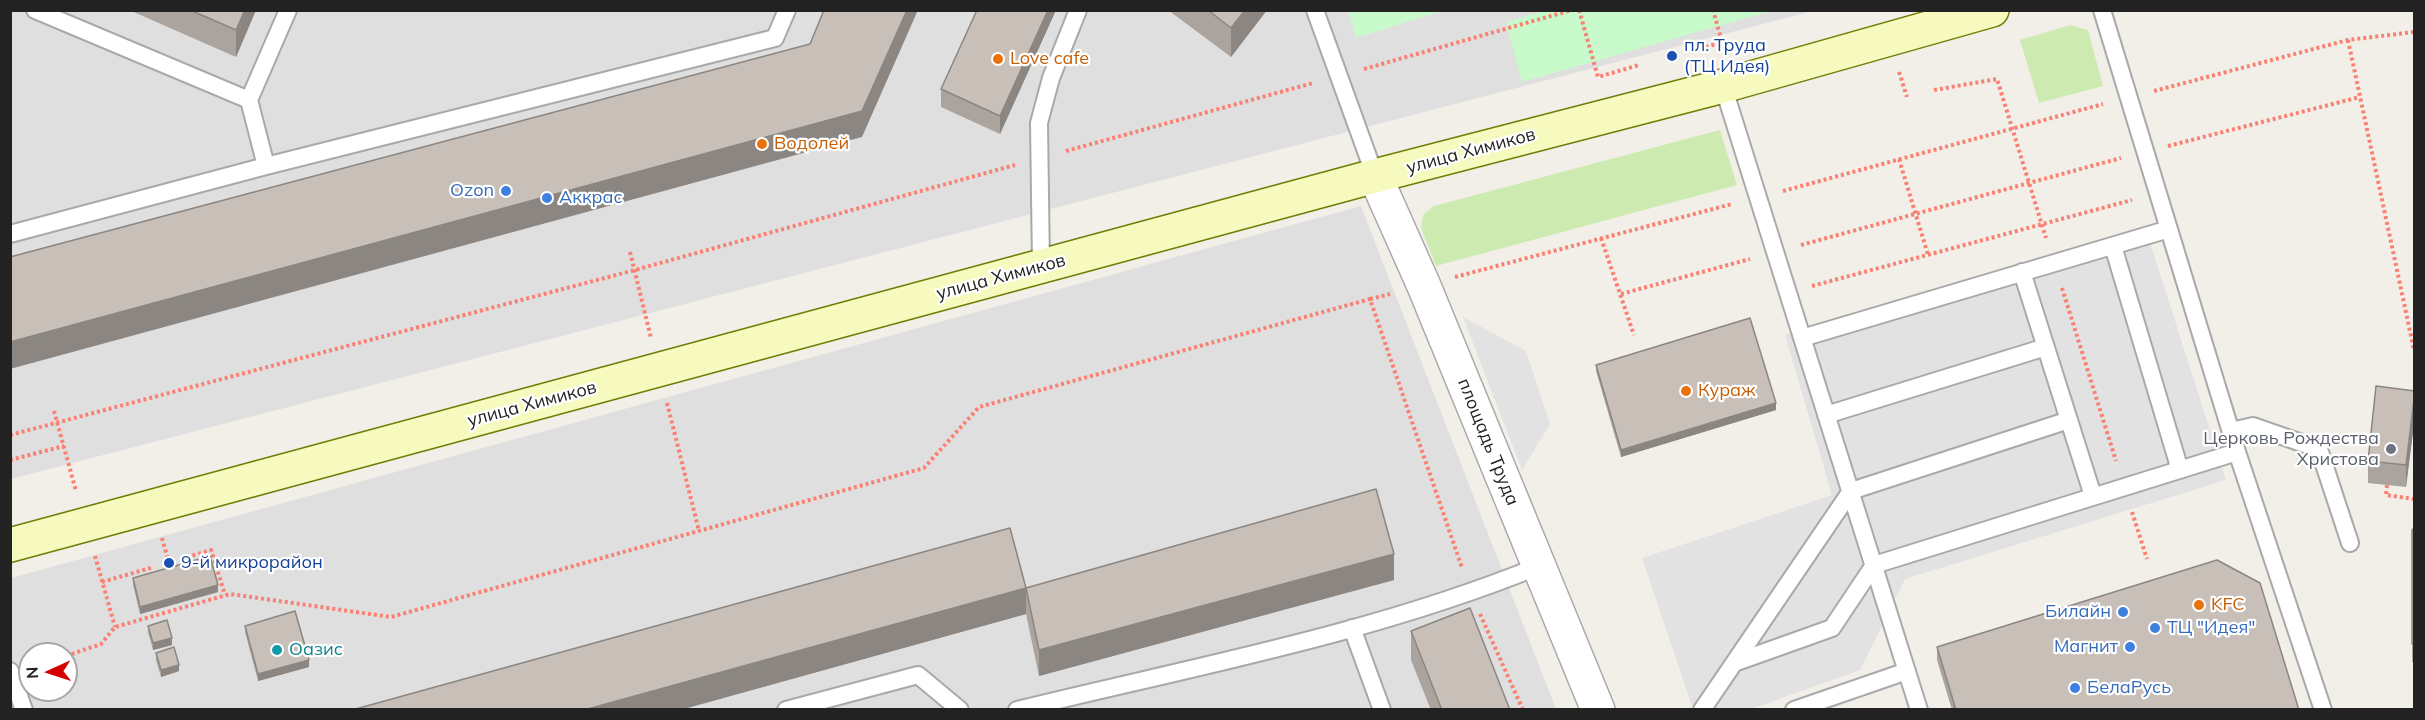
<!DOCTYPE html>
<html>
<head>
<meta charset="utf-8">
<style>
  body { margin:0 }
  #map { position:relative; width:2425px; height:720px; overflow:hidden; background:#f2efe9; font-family:Mulish,sans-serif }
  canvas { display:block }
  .frame { position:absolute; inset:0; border:12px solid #222; pointer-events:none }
  .north { position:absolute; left:18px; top:642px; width:60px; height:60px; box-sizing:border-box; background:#fff; border:2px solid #a7a7a7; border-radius:50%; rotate:267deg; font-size:16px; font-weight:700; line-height:24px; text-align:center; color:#222 }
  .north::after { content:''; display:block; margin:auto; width:21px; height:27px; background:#d40000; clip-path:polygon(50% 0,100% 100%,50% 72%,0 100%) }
</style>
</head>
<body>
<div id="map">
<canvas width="2425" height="720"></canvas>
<div class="frame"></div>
<div class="north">N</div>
</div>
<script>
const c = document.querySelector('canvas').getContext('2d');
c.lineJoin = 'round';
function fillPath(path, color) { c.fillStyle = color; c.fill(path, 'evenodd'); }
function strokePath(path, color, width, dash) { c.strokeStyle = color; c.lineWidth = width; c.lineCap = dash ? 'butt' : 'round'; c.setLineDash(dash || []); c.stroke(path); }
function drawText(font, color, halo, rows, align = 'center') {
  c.font = font + ' Mulish,sans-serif'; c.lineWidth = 4.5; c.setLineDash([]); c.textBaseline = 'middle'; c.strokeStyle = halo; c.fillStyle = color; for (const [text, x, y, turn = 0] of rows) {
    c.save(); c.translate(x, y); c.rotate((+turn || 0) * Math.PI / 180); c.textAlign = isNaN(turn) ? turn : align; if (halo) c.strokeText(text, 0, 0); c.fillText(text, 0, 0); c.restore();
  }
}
fillPath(new Path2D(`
  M11,11H1813L11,479Z
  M1361,206L1556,709L11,710V578ZM30,654H66V690H30Z`), '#e0dfdf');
fillPath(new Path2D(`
  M2070,25L2088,30L2103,86L2039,103L2020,40Z
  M1720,130L1737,185L1436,266L1421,228L1423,215L1434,206Z`), '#cdebb0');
fillPath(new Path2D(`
  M1348,10H1442V11L1356,38Z
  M1548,10H1771V11L1522,82L1506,22Z`), '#c8facc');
fillPath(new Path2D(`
  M2145,227L2226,480L1905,579L1860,670L1751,709H1693L1642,558L1832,495L1785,335Z
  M1463,317L1526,351L1550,424L1522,470Z`), '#e2e2e2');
const lane = new Path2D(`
  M35,10L249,100L266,166
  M1315,10L1375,176
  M2102,10L2237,452L2323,710
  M1723,86L1919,710
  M249,100L288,10
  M10,234L266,166L775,38L787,10
  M2113,246L2180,470
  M1041,266L1039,123L1051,78L1078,10
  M2022,272L2093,496
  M1802,338L2169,229
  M1826,415L2046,347
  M2231,431L2253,426L2319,449L2350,543
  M1352,628L1382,710
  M1734,663L1832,628L1874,565L2237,452
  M10,671L24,710
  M786,710L918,675L960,710
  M1017,710C1192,667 1372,634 1539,566
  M1702,710L1851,491L2069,420
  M1794,710L1907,671`);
const street = new Path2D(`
  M1375,176L1424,286L1598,710`);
const secondary = new Path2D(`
  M10,545L1375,176L1723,86L1992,10`);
strokePath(lane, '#a9a9a9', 20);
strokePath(street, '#a9a9a9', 36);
strokePath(secondary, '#707d05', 36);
strokePath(new Path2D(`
  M1579,10L1598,77L1639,65
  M2348,40L2414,350
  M1700,49L1722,42L1713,10
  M1364,69L1572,10
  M1899,72L1907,97
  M1934,90L1997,79L2046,238
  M2154,91L2348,40L2414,32
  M2168,146L2360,97
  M1066,151L1313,83
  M1899,159L1928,255
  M1783,191L2103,104
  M1601,238L1634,335
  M1801,245L2121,158
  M630,252L651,338
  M1455,277L1732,204
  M1812,286L2132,200
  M2062,288L2116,461
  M1621,294L1750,259
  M1370,299L1390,294
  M667,403L699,531
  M54,411L76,491
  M10,435L635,270L1015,165
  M10,460L64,446
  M2387,485L2386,495L2414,499
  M2132,512L2147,559
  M162,538L169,563
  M95,556L115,627
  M181,559L211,550L225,595
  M102,582L154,567
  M1480,614L1523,710
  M66,656L101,644L115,627L230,594L391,617L924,468L979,407L1370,299L1462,568`), '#fa8072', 4, [3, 3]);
strokePath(lane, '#fff', 16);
strokePath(street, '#fff', 33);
strokePath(secondary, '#f7fabf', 33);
fillPath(new Path2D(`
  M129,10H256L236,57Z
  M977,10H1056L1000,134L941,107V89Z
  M1168,10H1267L1231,57Z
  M1596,365L1776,410L1621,457L1596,371Z
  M2415,391V416L2406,487L2368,483V461Z
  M2415,527V662H2412V530Z
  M133,578L218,592L140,614L133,585Z
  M1394,580L1039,676L1026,614L680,710H352L1026,588Z
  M148,626L172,645L153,650L148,632Z
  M245,626L309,667L258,681L245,632Z
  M1411,631L1510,710H1431L1411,660Z
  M1937,647L2299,710H1952L1937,660Z
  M156,653L179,671L161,677L156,660Z`), '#aba49e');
fillPath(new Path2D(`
  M245,10H256L236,57V30Z
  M907,10H918L862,137L10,369V342Z
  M1048,10H1056L1000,134V116Z
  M1245,10H1267L1231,57V28Z
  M2415,394V416L2406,487V465Z
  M1776,403V410L1621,457V450Z
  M1394,554V580L1039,676V650Z
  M218,585V592L140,614V607Z
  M1026,588V614L680,710H584Z
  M172,638V645L153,650V643Z
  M309,660V667L258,681V674Z
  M179,665V671L161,677V670Z`), '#8b8681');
const building = new Path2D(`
  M190,10H245L236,30Z
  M824,10H907L862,111L10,342V257L810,44Z
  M977,10H1048L1000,116L941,89Z
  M1208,10H1245L1231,28Z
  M1750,318L1776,403L1621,450L1596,365Z
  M2376,386L2415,391L2406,465L2368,461Z
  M1376,489L1394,554L1039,650L1026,588Z
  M2415,527V644H2412V530Z
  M1010,528L1026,588L584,710H352Z
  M210,556L218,585L140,607L133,578Z
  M2217,560L2260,583L2299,710H1956L1937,647Z
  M1470,608L1510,710H1442L1411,631Z
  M295,611L309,660L258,674L245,626Z
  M167,620L172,638L153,643L148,626Z
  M174,647L179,665L161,670L156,653Z`);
fillPath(building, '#c7bfb8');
strokePath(building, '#8b8681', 1.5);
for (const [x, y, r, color] of [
  [1672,56,6,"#1a4fb4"],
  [998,59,6,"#e8710a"],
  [762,144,6,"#e8710a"],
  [506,191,6,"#3f7fe0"],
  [547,198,6,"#3f7fe0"],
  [1686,391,6,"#e8710a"],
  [2391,449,6,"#6b7280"],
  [169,563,6,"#1a4fb4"],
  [2199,605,6,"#e8710a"],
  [2123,612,6,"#3f7fe0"],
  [2155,628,6,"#3f7fe0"],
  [2130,647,6,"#3f7fe0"],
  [277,650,6,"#0f9aa8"],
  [2075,688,6,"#3f7fe0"]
]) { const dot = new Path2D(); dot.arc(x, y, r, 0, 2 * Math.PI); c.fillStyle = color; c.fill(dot); strokePath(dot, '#fff', 2); }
drawText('18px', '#164399', '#fff', [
  ["пл. Труда",1684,46],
  ["(ТЦ Идея)",1684,67],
  ["9-й микрорайон",181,563]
], 'left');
drawText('18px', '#c56008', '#fff', [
  ["Love cafe",1010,59],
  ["Водолей",774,144],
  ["Кураж",1698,391],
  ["KFC",2211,605]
], 'left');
drawText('18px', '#222', '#fff', [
  ["улица Химиков",1471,151,-15],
  ["улица Химиков",1001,277,-15],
  ["улица Химиков",532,404,-15],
  ["площадь Труда",1488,442,68]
]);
drawText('18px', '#366cbe', '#fff', [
  ["Ozon",494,191],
  ["Аккрас",559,198,"left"],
  ["Билайн",2111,612],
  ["ТЦ \"Идея\"",2167,628,"left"],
  ["Магнит",2118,647],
  ["БелаРусь",2087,688,"left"]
], 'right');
drawText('18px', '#5b616d', '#fff', [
  ["Церковь Рождества",2379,439],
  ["Христова",2379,460]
], 'right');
drawText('18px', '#0d838f', '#fff', [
  ["Оазис",289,650]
], 'left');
</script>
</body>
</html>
